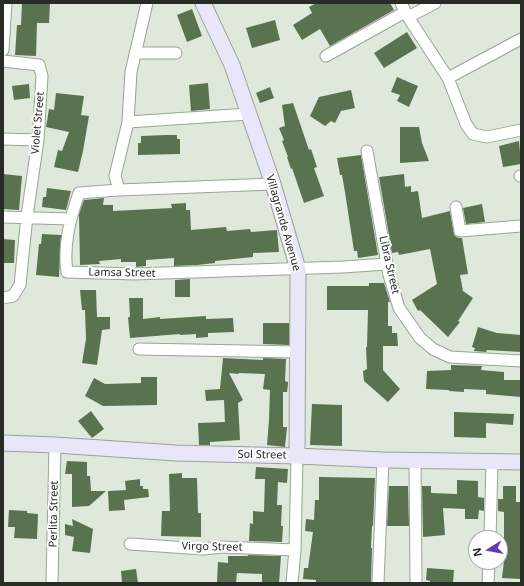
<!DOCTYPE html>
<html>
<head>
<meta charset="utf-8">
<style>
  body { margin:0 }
  #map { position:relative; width:524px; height:586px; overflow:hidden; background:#dee8db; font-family:"Noto Sans",sans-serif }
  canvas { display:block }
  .frame { position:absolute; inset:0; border:4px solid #282b26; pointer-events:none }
  .north { position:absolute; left:468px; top:530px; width:40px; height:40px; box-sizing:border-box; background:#fff; border:1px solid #a9aaa8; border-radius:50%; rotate:259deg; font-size:11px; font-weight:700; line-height:16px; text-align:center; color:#282b26 }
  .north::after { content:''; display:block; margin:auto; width:14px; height:18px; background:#633ab2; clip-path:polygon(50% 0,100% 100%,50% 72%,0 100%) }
</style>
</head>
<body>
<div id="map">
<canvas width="524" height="586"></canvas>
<div class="frame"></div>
<div class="north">N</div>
</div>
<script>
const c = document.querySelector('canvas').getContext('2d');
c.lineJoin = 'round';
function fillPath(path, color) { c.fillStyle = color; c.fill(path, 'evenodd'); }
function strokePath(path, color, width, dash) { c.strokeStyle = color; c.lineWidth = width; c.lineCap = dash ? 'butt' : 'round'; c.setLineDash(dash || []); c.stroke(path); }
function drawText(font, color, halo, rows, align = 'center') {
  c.font = font + ' "Noto Sans",sans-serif'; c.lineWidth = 4; c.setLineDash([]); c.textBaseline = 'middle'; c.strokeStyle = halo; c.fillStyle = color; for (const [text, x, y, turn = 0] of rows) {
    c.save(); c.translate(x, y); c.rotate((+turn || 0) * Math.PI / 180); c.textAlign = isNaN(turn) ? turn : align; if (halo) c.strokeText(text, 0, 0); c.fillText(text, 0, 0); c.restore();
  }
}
fillPath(new Path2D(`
  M22,3H50L49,23H37L36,56L15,55L17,25H21Z
  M316,3H390L394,10L330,46L320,29L302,40L293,25L312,13L309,7Z
  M192,9L202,36L187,42L177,15Z
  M275,20L280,40L252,48L246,28Z
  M407,32L417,48L384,68L374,53Z
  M397,77L418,86L409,107L397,101L400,95L391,92Z
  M208,83L210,109L191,111L189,85Z
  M29,84L30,98L14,100L12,86Z
  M270,87L274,98L260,103L256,93Z
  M351,90L355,108L341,111L335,123L331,121L325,126L310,116L319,97Z
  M56,93L84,96L81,115L89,116L83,151L78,172L54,167L58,150L62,151L69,132L46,127L49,109L54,110Z
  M293,103L309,150L311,149L317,167L314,168L324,196L304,203L292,168L291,169L287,157H288L282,141L284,140L279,128L285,126L282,105Z
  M400,127H419L422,143L429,161L400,163Z
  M166,135H177V139H180V154L138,155V143H141V136Z
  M519,141L521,164L503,167L499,146Z
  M361,155L378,255L358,258L357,251H354L345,192L342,175H340L337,158Z
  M3,174L22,176L19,210L3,209Z
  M404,174L405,187L411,186V192L418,191L422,218L450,211L454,235L458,238H462L468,274L460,275L463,291L473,298L458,321L460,322L448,337L420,310L418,311L412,300L437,284L430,249L399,255L398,252L392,253L379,177Z
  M47,188L71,191L66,210L42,207L43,197H46Z
  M104,198L103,205H113V211L172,208L171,204L186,203V210H190L191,230L226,227L227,231L250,229L251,232L277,230L279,252L253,253V257L215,261V263L197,265L174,266V258L146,260V266L136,267V262H121V259L99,261L100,264L80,265L79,214L84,200Z
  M482,204L485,222L466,224L463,208Z
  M42,234L61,235L59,277L36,275L39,244H41Z
  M3,239L15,240L14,263H3Z
  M190,279V297H175V280Z
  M369,283H384L390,302H388V326H392V333H397L398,346H383V370L400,389L388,402L364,381L363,371L367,369L366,347H367L368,310H327V286H369Z
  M80,290H96L97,317H110V329L102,330L97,365L82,363L86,339L85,310H82Z
  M129,298H143V319L160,317V319L206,316V319L233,318L234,332L208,333V337L196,338V334L180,335V334L130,338L128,317H130Z
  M263,323H289V345L263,344Z
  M478,327L497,333L521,335V352L487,350L486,352L474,351L475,348L472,347Z
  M223,358L263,360V358L286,359L285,381L288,382V384L287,392H283V427H287L285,447L267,445L269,420L270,390L263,389L265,374L239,373L238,374L229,373L243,400L238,403L240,440L210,442V445H199L198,423L225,422L224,400L206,401L205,390L220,389Z
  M451,365L482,366L481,370L504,372V380H521V397L486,394V390L464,389V392L449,391V390L426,389L427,371L451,370Z
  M141,377H157V405L103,406L85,396L94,378L105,384L141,383Z
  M312,404L342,405V446L310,445Z
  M91,411L104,429L92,438L78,421Z
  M454,412L514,414L513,425L486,423V438L454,437Z
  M67,461L87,462V476H90L91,491H106L89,506L72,507V474H65Z
  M256,467L288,469L287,483L278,482L277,505H282L281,526H283L282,542L249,541L250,523L253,524V511L264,512L265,479H255Z
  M182,473V478H197L198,513H201V537L161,536L162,511H170L169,474Z
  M319,477L375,478L373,526H372L371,548H372L371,583H316V580L303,579L304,568H308L313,532L305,531L306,519L314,520L315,500H319Z
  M140,479V486H143V489H148L149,497L124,500L125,510L109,511L108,491L126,490L125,481Z
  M457,480L478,481V497L484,498V511L479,510L478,519H465V509L443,508L445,535L423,537L422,486H431V493L457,494Z
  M389,486H408L409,526H387Z
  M503,486H516V502H521V579L502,578L504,561H502V542H504V512L498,511V499H503Z
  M9,510L27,511V513L38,514L37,539L14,538L15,527H8Z
  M72,519L93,529L90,553L72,551L74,537L65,535V524L73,526Z
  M248,555L281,556L279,583H262V574L237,573L236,583L217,582L218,562L228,563V556H248Z
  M427,568L454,570L453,583H430V581L426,580Z
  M136,569L138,583H122L121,571Z`), '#597350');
const street = new Path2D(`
  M147,3L131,72L128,122L115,176L119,190L273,184
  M401,3L408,17L448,78L466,124L473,134L487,137L521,130
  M408,17L435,3
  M3,50L6,3
  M135,53H176
  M326,56L405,12
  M3,61L39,65L42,76L38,140L27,216L20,285L13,296L3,298
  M448,78L521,39
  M128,122L249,114
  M3,139L38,140
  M367,151L389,275L399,308L420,338L433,349L450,357L521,361
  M520,176H521
  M119,190L79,193C70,219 63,245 67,272L134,274L343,267L386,264
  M456,207L460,231L521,226
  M3,217L70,219
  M139,349L298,352
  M415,460L416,583
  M490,538L492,462
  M130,544L203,549L222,547L295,550
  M52,583L55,445
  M292,583L295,550L297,456
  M378,583L383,460
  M488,583L489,562`);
const secondary = new Path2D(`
  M203,3L232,65L273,184L298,269L297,456
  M3,443L55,445L176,453L297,456L383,460L521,462`);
strokePath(street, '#9aa397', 13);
strokePath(secondary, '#9aa397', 17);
strokePath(street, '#fff', 11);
strokePath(secondary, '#eae6fa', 15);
drawText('11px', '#282b26', '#fff', [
  ["Violet Street",38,123,-85],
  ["Villagrande Avenue",283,223,74],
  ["Libra Street",389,265,77],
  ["Lamsa Street",122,273,1],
  ["Sol Street",262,455,1],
  ["Perlita Street",54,514,-89],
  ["Virgo Street",212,547,1]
]);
</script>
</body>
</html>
